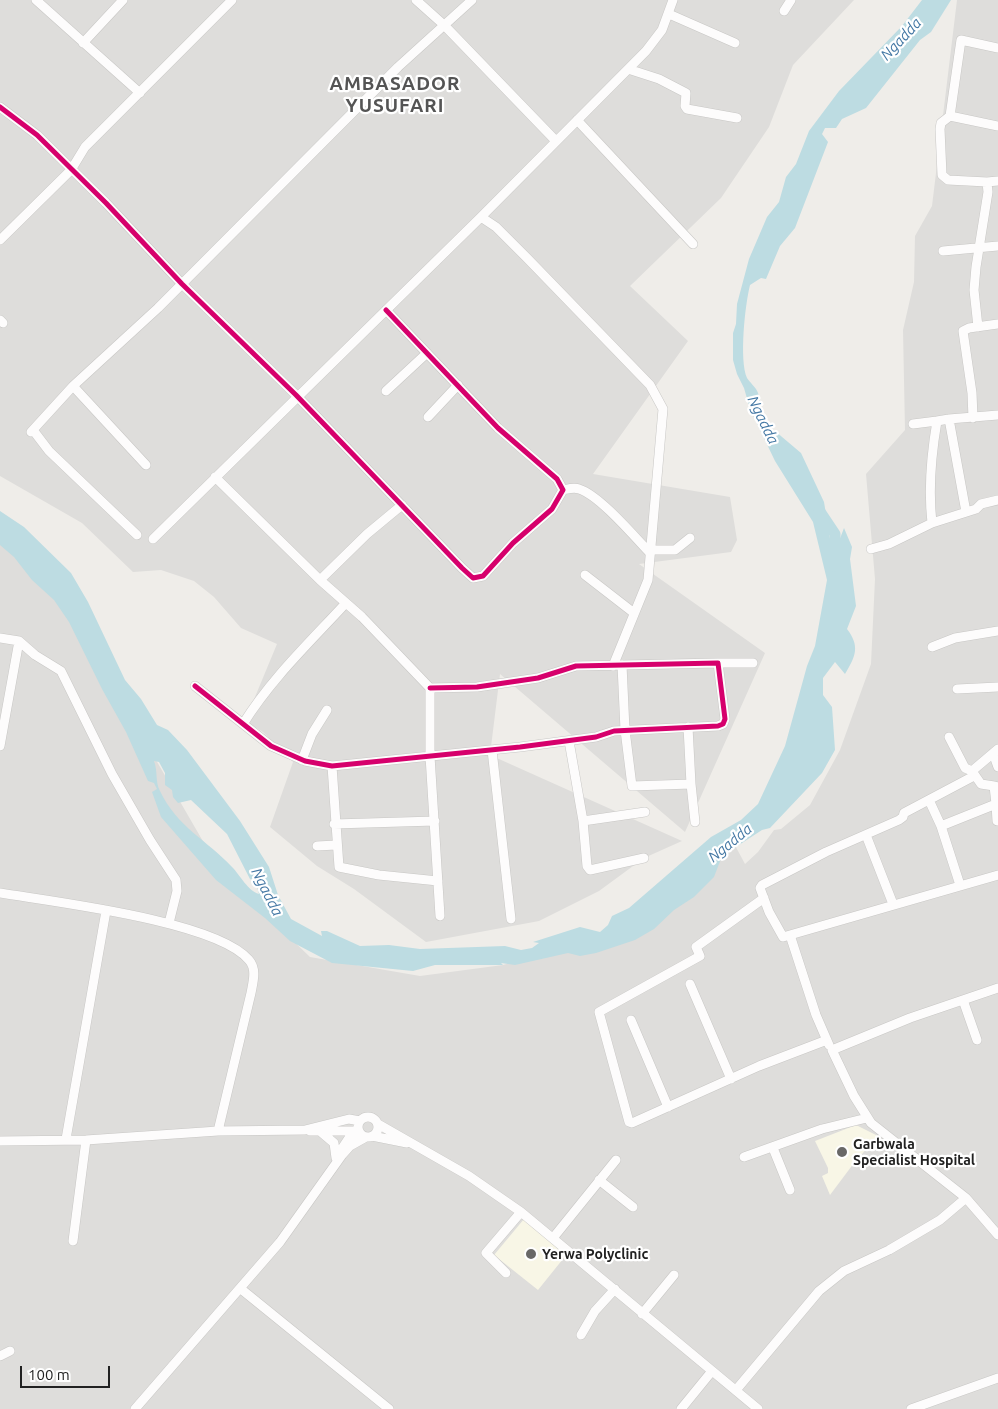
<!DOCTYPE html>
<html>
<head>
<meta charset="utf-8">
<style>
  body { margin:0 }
  #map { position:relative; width:998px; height:1409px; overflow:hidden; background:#efede9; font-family:Ubuntu,sans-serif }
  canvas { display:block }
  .scale { position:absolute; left:20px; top:1366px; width:90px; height:22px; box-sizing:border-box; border:2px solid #212121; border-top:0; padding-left:6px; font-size:15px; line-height:18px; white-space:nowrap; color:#212121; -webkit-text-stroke:4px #fff; paint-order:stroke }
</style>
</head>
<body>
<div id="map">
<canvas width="998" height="1409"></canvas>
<div class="scale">100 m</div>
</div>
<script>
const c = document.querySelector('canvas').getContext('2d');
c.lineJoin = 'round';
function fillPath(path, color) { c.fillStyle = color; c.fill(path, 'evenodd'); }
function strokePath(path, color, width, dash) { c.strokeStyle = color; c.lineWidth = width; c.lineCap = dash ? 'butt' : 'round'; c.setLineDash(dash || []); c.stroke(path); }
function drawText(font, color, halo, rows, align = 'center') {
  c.font = font + ' Ubuntu,sans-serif'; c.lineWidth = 4.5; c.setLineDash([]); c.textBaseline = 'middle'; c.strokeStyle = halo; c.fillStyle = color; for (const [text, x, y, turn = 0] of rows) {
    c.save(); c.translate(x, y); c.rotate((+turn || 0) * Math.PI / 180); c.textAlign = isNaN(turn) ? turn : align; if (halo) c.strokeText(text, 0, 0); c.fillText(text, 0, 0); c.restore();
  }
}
fillPath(new Path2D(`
  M0,0H854L793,65L769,127L721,198L630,286L688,341L593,474L730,497L737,540L731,552L639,564L765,653L685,832L500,674L490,755L682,841L644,858L599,891L539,921L426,942L354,889L317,866L270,827L293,762L263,732L245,721L277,644L241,628L214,597L194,581L161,570L133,572L82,523L0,476Z
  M957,0H998V1409H0V530L44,558L97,658L219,869L310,957L420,976L503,965L565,948L632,924L730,836L745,864L758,852L774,830L781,829L810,805L840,750L871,664L875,579L866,474L905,430L903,330L914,282L915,236L932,206Z`), '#dedddb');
fillPath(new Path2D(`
  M856,1125L878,1136L854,1163L830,1195L822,1176L828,1173V1168L815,1141Z
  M524,1219L567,1254L538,1290L494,1255Z`), '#f8f6e6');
fillPath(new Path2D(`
  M922,0H951L931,32L920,40L866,108L842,119L836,128H825L822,134L828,142L795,228L780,246L766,279L761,278L750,285C745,305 739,360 747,378C750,383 756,387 758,393C761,401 760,412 762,420L801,453L824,502L833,557L844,528L852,547L850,559L856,606L847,629C860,646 856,656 845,674L835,662L823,678V695L832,707L835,750L822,773L770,828L762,830L722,856L714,877L694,897L674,910L654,929L635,940L596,953L580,956L568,953L515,965L501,963L503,965H435L413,971L332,963L290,941L265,918L216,880L161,817L152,792L157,789L154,783L148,781L126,732L102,689L69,622L54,600L32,580L14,557L0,545V511L24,527L71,573L88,602L125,680L141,699L157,725L168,730L187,750L240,821L269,867L278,895L291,919L322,936L321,931H327L360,946L389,945L420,949L505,946L521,950L532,948L539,943L533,942L580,927L600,932L608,925L612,916L629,908L711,837L741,820L758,804L785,746L807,666L815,646L827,580L813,522L775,461L750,409L744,388L737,374L733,360V333L736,324L737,304L749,259L767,217L779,202L786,177L796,164L809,131L839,91L902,26ZM154,761L159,762L165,773V785L172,790L173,797L178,803L191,800L227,834L250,879L256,883L259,894C248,891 240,875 232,867C207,840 177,827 160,791C155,782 158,771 154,761Z`), '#bddce2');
strokePath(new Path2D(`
  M819,510L835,534V566`), '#bddce2', 11);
const minor = new Path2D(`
  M36,0L140,93
  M416,0L444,25L555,140
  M784,11L791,0
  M669,14L735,43
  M83,43L123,0
  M998,48L961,40L950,116L998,126
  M628,69L659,79L686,93L685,106L687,109L737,118
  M0,107L37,135L106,203L182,284L296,395L462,568L473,578L483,576L513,543L552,509L563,490L557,479L498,428L386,310
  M950,116L941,123L940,129L942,175L948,180L987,182
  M577,120L693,244
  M481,217L496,227L527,258L650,385L663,409L648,580L613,666
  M0,240L71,170L85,147L232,0
  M943,251L998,246
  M0,320L3,323
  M978,327L974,290L976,267L988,192L987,182L998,181
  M73,386L146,465
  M386,391L427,353
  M428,417L458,385
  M973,418L972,393L963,331L969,328L998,324
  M913,424L937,421
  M33,430L49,451L137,535
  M31,432L73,386L158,308L398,67L472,0
  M215,477L320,580L362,617L430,688V756L440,916
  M563,490C568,489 574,487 579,489C599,495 634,536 649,552
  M966,512L949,419L998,415
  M932,523C928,488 931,456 937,421L949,419
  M153,539L481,217L646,51L662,30L673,0
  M871,549L889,544L932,523L976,509L981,504L998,500
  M650,550H675L690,538
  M585,575L634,613
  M320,580L367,534L402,505
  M0,638L19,641L35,655L61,671L112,774L150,840L176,880L177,891L169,923
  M932,647L955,638L998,631
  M718,663H753
  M622,665L625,730L632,786L691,784L688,727
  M195,686L271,746L305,761L332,766L520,747L596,737L614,731L718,726L723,724L725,719L718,663L576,666L538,678L477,687L430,688
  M957,689L998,687
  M243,724C271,679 309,643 345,604
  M949,737L965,768L972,771L981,784L994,786
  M569,741L583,821L587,866L590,870L644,858
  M0,746L19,641
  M998,749L972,771V777L904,813L903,817L899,820L826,852L762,885L760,888L769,912L783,937L998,875
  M492,750L511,919
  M993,753L998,767
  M302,760L312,734L327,710
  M332,766L339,867L379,875L438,881
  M691,784L695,822
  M929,800L941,826L960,885
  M996,804L997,821
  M583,821L645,812
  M334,824L435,821
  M941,826L996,804L994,786L998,787
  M866,835L893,904
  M317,846L336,845
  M0,893C54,902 216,921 249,960C257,969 253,982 251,993L218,1131
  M764,898L696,947L700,956L599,1012L629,1122L632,1123L759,1066L827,1040
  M790,935L816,1015L829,1045
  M690,984L731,1079
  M998,988L910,1018L832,1050L854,1096L871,1123L966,1198L998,1235
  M963,1000L977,1040
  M631,1020L668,1107
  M358 1127a10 10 0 1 1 20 0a10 10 0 1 1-20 0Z
  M378,1124L469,1176L521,1212L758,1409
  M310,1131H359
  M321,1132L334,1143L336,1158
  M372,1136L407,1143
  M66,1139L106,911
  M0,1141L86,1140L218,1131L305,1130L349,1119L360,1121
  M773,1148L790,1190
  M339,1153L351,1135L359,1133
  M744,1157L822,1129L867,1118
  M599,1180L633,1207
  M553,1238L616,1160
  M73,1241L86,1140
  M506,1273L486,1253L521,1212
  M241,1289L389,1409
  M642,1314L674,1275
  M581,1335L595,1311L615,1289
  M0,1356L10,1351
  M736,1390L819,1291L844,1271L889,1250L940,1220L966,1198
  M135,1409L280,1242L342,1155L350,1146L366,1137
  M681,1409L712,1371
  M911,1409L998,1378`);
strokePath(minor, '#c8c7c5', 10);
strokePath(minor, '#fdfcfc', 9);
strokePath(new Path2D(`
  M0,107L37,135L106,203L182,284L296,395L462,568L473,578L483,576L513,543L552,509L563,490L557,479L498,428L386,310
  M195,686L271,746L305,761L332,766L520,747L596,737L614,731L718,726L723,724L725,719L718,663L576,666L538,678L477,687L430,688`), '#d6006c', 5);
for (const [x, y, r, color] of [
  [842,1152,6,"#696867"],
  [531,1254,6,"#696867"]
]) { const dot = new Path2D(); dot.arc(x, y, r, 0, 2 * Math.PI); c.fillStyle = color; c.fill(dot); strokePath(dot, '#fff', 2); }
drawText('bold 14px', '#212121', '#fff', [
  ["Garbwala",853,1144],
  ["Specialist Hospital",853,1160],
  ["Yerwa Polyclinic",542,1254]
], 'left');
drawText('italic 15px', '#4478a4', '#fff', [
  ["Ngadda",901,39,-47],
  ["Ngadda",763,420,64],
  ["Ngadda",730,843,-39],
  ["Ngadda",267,892,63]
]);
c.letterSpacing = '1px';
drawText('bold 19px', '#545454', '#fff', [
  ["AMBASADOR",395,84],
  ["YUSUFARI",395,106]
]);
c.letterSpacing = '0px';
</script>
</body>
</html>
